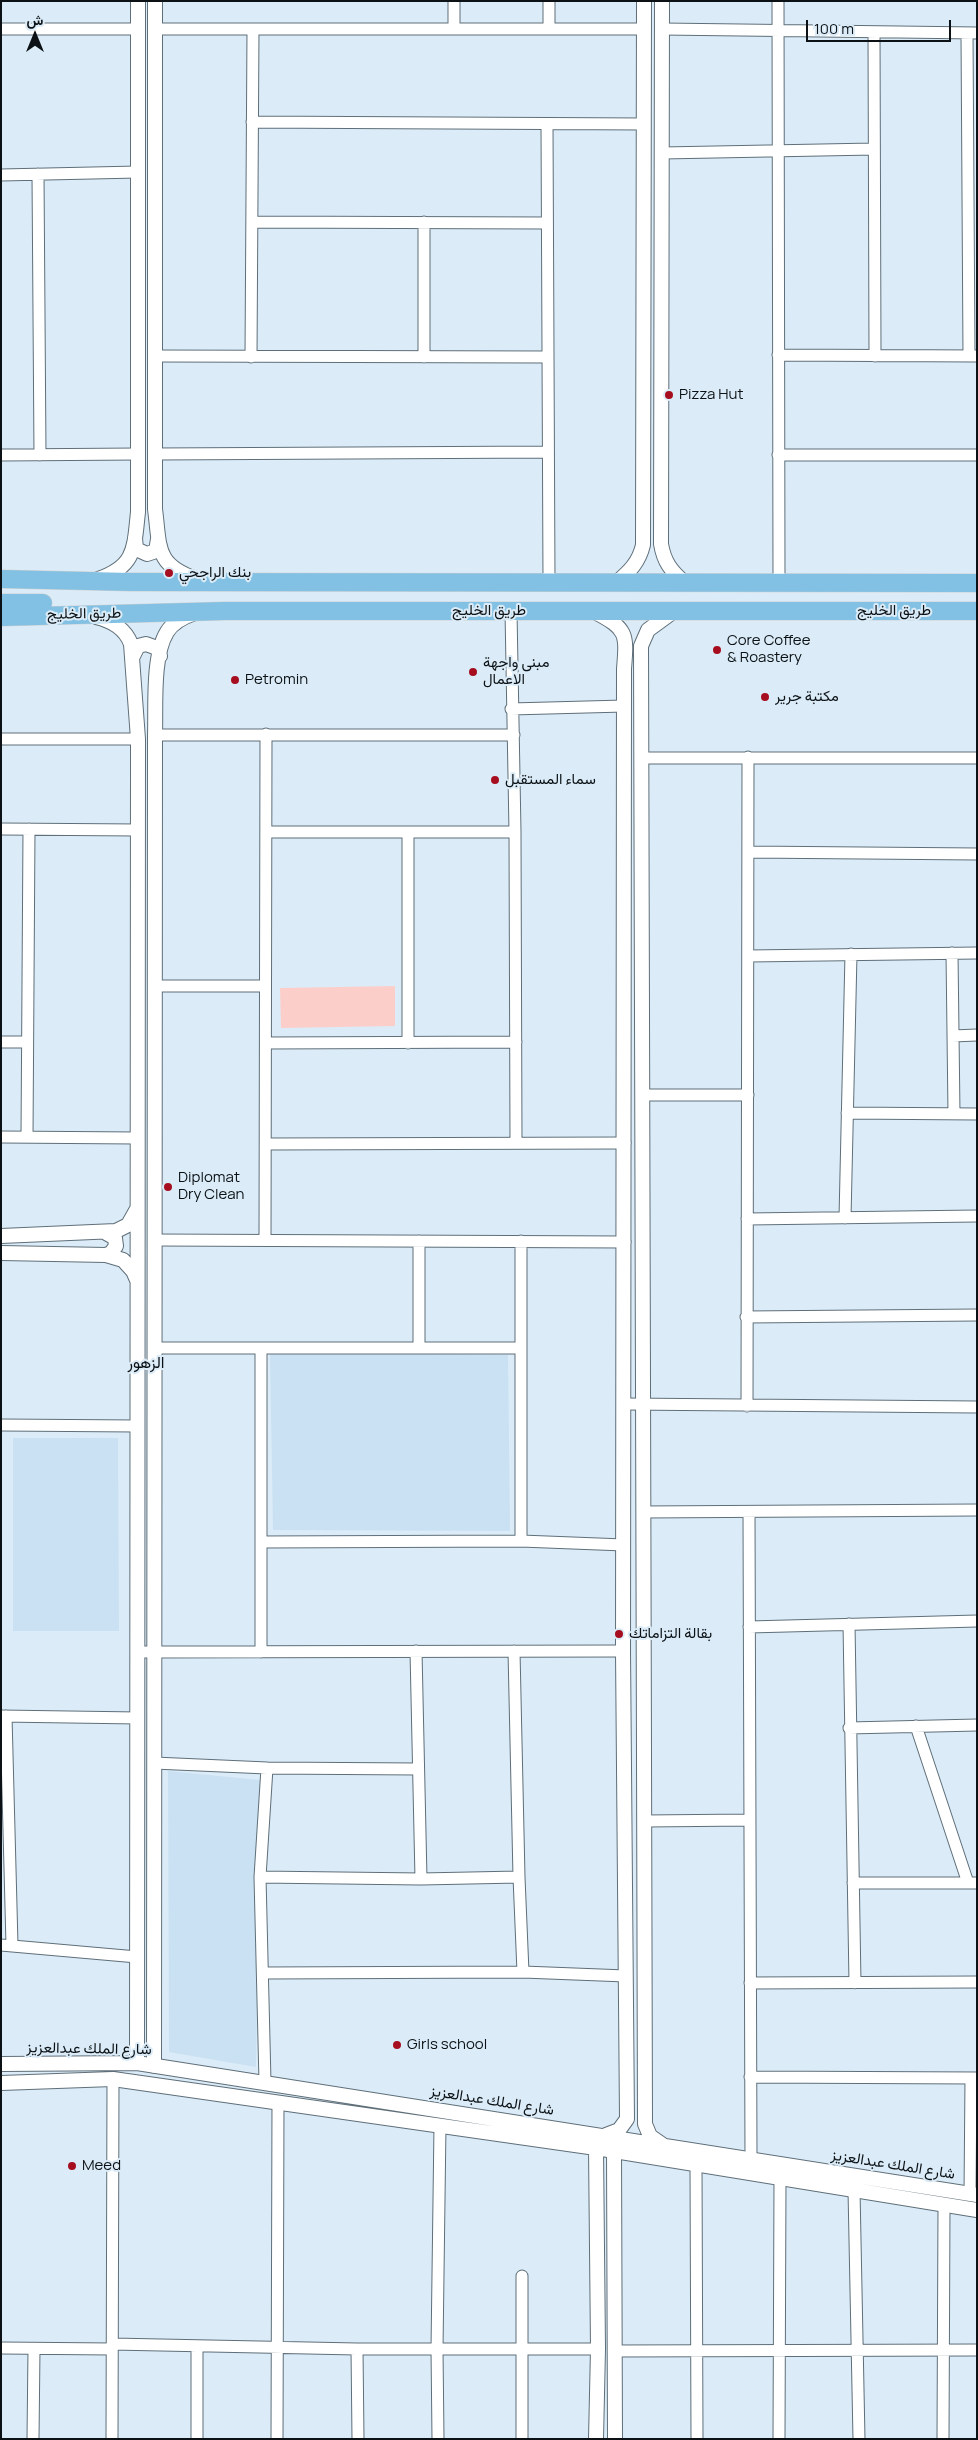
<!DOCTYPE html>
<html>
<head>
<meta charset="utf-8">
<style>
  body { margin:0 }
  #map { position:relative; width:978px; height:2440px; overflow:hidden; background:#dbecf8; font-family:Manrope,Vazirmatn,sans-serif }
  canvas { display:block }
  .frame { position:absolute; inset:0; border:2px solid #0b1115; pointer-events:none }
  .north { position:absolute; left:10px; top:10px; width:50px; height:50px; -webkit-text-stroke:4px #dbecf8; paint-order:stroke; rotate:0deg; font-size:14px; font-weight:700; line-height:20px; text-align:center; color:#0b1115 }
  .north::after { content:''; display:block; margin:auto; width:18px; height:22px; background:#0b1115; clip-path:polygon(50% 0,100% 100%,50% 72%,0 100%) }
  .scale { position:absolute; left:806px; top:20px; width:145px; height:22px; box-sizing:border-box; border:2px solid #0b1115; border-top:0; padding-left:6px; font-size:15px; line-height:18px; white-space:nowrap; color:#0b1115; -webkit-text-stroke:4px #dbecf8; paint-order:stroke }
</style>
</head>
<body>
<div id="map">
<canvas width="978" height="2440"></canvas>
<div class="frame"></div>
<div class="north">ش</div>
<div class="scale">100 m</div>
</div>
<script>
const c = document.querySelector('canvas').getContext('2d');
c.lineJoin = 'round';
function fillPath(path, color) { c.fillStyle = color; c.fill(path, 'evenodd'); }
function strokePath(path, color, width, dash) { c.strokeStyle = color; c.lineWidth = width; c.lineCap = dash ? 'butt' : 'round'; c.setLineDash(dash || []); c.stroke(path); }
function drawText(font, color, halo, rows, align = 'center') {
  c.font = font + ' Manrope,Vazirmatn,sans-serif'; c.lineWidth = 4; c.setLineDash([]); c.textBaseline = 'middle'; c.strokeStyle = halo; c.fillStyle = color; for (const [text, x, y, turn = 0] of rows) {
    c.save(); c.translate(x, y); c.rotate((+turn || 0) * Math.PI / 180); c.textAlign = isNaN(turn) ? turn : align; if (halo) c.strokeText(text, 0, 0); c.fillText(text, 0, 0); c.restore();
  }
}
fillPath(new Path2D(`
  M270,1352L508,1355L510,1531L273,1530Z
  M13,1438H118L119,1631H13Z
  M168,1771L260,1780L256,2067L169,2052Z`), '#c9e1f2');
fillPath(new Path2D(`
  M395,986V1026L281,1028L280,988Z`), '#fcceca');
const minor = new Path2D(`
  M454,1V29
  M549,1V29
  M778,1L779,584
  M1,29H138
  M155,29H644
  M662,29L977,33
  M874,32L875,356
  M967,33L969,356
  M252,122L644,124
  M547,124L549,582
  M662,153L874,149
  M38,174L40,455
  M1,175L138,172
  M252,222L547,223
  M424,222V357
  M778,355L977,356
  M156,356L548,357
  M251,357L253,29
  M156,454L548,452
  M1,455L138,454
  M778,455H977
  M511,611L515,832L516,1143
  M511,709L624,706
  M155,735H514
  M1,739H138
  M641,758H977
  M1,829L138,830
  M266,832H515
  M408,832V1043
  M749,852L977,854
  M952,953L954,1114
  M748,956L977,953
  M155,986H265
  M953,1036L977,1035
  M1,1042H27
  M266,1043L516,1042
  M642,1095H748
  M847,1113L977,1114
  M1,1137L137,1138
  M27,1137L29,829
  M266,1144L625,1143
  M845,1218L851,954
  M747,1219L977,1216
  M155,1240L625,1242
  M265,1240L266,734
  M419,1241V1348
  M746,1317L977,1315
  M155,1348H520
  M261,1348V1652
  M625,1404L977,1407
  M747,1406L748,757
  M1,1425L137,1426
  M643,1512L977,1510
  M749,1512L751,2158
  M521,1541V1241
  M261,1542L521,1541L624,1545
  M849,1624L855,1983
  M749,1627L977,1621
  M416,1651L421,1879
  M514,1651L519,1877L523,1972
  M138,1652L623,1651
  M1,1716L138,1718
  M6,1716L12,1945
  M916,1726L968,1883
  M849,1728L977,1725
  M154,1763L267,1768
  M645,1821L749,1820
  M260,1877L421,1879L519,1877
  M853,1883H977
  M1,1945L137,1957
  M263,1973L523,1972L626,1976
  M750,1983L977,1982
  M750,2077L977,2078
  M265,2082L260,1877L267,1768L418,1769
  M696,2165L697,2439
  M854,2190L859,2439
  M970,2194L971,2078
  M522,2276V2439
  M112,2344L357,2349H598
  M1,2348L112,2349
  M357,2349L358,2439
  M614,2351L977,2350
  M33,2439L34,2349
  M112,2439L113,2079
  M197,2439V2347
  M277,2439L278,2102
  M438,2439L437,2349L440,2125
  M779,2439L780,2179
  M943,2439L944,2205`);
const tertiary = new Path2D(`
  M155,1V509C160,547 155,565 196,579
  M662,1L661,544C664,562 671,571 685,583
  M135,538L136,549L147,554L156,551L158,539
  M98,579C136,566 134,548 138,512V1
  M617,582C630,571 639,562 643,545L644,1
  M595,612C627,629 627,633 624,669L623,1651L627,2119L619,2130L606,2135
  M96,617C112,621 125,628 131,644L138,739L137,2063
  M133,656L138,646L146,644L157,648L160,656
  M1,1236L116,1231L128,1225L137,1209
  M1,1253L106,1255L123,1260L133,1271L137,1280
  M106,1255L111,1253L116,1246L115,1238L106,1233
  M1,2064L137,2063L977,2195
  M154,2066L155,735C156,708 152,656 167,632C173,622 183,617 195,613
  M1,2083L113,2079L596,2148L977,2210
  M663,2145L650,2136L645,2124L641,646L648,630L674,611
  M596,2148L598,2349L596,2439
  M614,2150L615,2439`);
const primary = new Path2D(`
  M1,579L131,582L977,583
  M1,603H43
  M1,617L225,611H977`);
strokePath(minor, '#5f6f79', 13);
strokePath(tertiary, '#5f6f79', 16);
strokePath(primary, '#cecfd0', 19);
strokePath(minor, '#fff', 11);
strokePath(tertiary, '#fff', 14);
strokePath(primary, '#82c1e3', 18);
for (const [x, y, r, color] of [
  [669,395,5,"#a60e1f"],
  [169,573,5,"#a60e1f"],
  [717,650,5,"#a60e1f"],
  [473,672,5,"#a60e1f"],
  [235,680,5,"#a60e1f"],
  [765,697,5,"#a60e1f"],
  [495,780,5,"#a60e1f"],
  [168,1187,5,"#a60e1f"],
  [619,1634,5,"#a60e1f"],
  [397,2045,5,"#a60e1f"],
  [72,2166,5,"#a60e1f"]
]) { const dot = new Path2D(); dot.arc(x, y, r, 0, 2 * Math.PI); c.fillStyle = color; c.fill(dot); strokePath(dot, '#dbecf8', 2); }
drawText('15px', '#0b1115', '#dbecf8', [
  ["Pizza Hut",679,395],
  ["بنك الراجحي",179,573],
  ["Core Coffee",727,641],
  ["& Roastery",727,658],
  ["مبنى واجهة",483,663],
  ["الاعمال",483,680],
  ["Petromin",245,680],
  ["مكتبة جرير",775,697],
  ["سماء المستقبل",505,780],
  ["Diplomat",178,1178],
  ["Dry Clean",178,1195],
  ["بقالة التزاماتك",629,1634],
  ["Girls school",407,2045],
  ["Meed",82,2166]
], 'left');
drawText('15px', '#0b1115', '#dbecf8', [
  ["طريق الخليج",489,611],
  ["طريق الخليج",894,611],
  ["طريق الخليج",84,614,-1],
  ["شارع الملك عبدالعزيز",89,2049,1],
  ["شارع الملك عبدالعزيز",492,2101,9],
  ["شارع الملك عبدالعزيز",893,2165,9]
]);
drawText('16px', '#0b1115', '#dbecf8', [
  ["الزهور",146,1364]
]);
</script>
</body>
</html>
